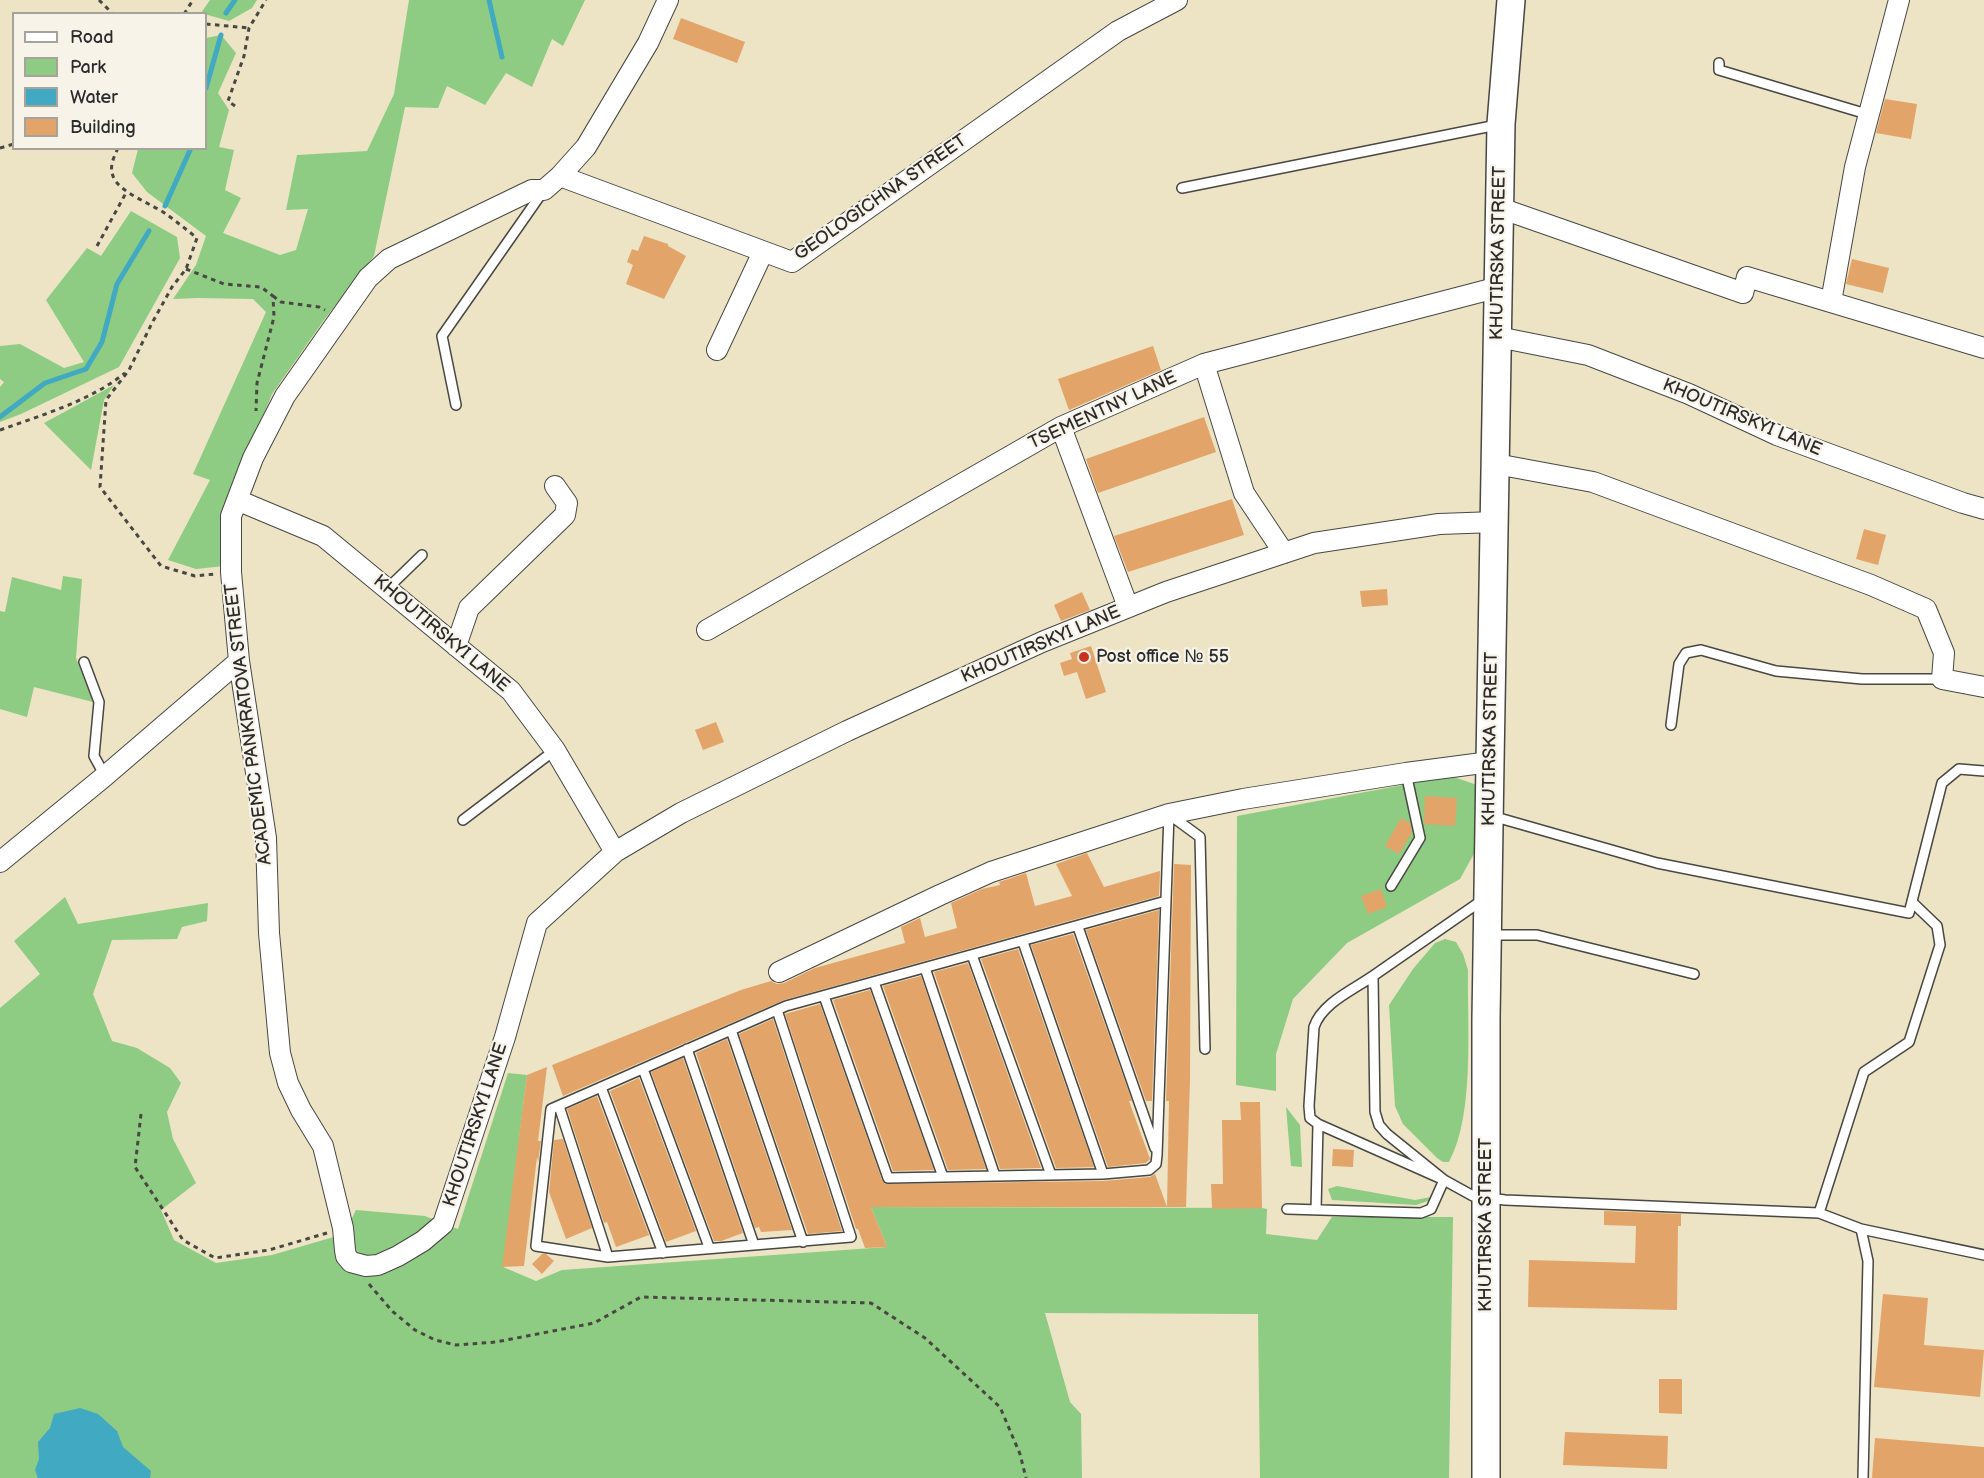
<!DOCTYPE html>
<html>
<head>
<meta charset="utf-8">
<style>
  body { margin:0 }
  #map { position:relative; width:1984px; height:1478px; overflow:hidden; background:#ede3c5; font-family:"Balsamiq Sans",sans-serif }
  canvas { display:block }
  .legend { position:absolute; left:12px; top:12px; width:195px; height:138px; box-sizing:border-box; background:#f7f3e8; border:2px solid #a5a39c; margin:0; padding:8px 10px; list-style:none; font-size:18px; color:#2b2b2b }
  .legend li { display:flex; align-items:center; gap:12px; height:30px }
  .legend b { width:30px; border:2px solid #a5a39c }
</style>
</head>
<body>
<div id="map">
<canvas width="1984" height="1478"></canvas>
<ul class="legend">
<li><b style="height:8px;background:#fff"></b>Road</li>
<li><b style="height:16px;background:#8dcc82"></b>Park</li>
<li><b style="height:16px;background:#42a9c2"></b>Water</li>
<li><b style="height:16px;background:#e2a469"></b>Building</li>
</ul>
</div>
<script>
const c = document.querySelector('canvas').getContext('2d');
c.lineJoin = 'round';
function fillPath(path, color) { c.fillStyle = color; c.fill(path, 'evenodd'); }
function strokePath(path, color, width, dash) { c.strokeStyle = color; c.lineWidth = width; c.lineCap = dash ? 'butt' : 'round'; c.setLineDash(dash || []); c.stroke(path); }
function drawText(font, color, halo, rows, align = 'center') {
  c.font = font + ' "Balsamiq Sans",sans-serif'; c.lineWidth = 4.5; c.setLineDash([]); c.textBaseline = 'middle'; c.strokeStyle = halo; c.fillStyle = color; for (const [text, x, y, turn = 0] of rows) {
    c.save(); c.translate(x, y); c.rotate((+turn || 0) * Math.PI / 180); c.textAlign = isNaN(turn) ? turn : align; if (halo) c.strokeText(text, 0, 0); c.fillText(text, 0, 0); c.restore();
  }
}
fillPath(new Path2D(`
  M210,0H257L252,8L229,21L201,13Z
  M409,0H585L563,46L552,39L532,87L506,73L485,105L447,86L438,108L405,107L374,256L324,320L272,394L232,492L224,566L196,569L168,560L210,480L193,474L266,312L253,299L198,298L173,299L196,265L206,236L147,192L132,173L138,149L206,148V38L221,35L236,53L218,93L229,110L219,147L234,150L225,190L241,198L223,233L280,255L296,250L308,209L286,210L297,155L367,151L394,94Z
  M131,211L177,237L180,258L119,367L21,414L0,422V387L4,382L0,379V346L20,344L64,368L84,362L46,300L87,248L101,256Z
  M114,385L104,400L91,470L44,423Z
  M63,576L82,579L76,658L93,702L34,687L27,717L0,709V611L5,612L12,577L61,590Z
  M1451,776L1477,785L1476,850L1460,879L1347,943L1293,999L1276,1054V1091L1236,1085L1237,816Z
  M65,897L78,924L208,903L207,921L182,927L177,939L112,940L93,994L112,1041L137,1048L170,1068L181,1083L167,1112L173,1139L196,1183L161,1210L174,1240L216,1263L272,1255L344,1234L356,1210L425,1216L458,1229L508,1073L527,1075L503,1267L536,1281L562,1270L887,1247L871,1207L1262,1208L1267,1209L1266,1234L1317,1240L1332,1217H1453L1449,1478H1260L1258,1314L1045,1313L1070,1402L1081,1414L1082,1478H0V1008L40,974L14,941Z
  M1445,939L1456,942L1463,954L1468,970C1467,1025 1475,1114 1449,1162H1443L1437,1158L1403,1124L1395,1106L1389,1005L1413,969L1435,943Z
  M1286,1107L1300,1125L1302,1167L1291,1166Z
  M1337,1186L1415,1200L1431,1197V1200L1416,1205L1332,1200L1328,1189Z`), '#8dcc82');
fillPath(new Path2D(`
  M80,1408L98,1414L117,1431L123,1447L151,1471L150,1478H38L35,1470L39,1459L38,1442L50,1428L54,1414Z`), '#42a9c2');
strokePath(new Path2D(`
  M489,0L502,57
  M226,13L235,0
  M206,88L221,35
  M165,206L191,148
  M0,417L45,383L86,369L102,342L117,284L149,231`), '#42a9c2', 5);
fillPath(new Path2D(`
  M681,18L745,42L737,63L673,39Z
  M1885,99L1917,104L1911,139L1876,133Z
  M644,236L668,244V246L686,256L664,299L626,284L633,265L627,262L632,249L638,251Z
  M1852,259L1889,268L1883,293L1846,284Z
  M1153,346L1161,370L1069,410L1058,379Z
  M1204,417L1216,452L1098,493L1086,459Z
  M1232,499L1244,535L1128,572L1114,536Z
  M1864,529L1886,535L1878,565L1856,559Z
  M1387,589L1388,605L1362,607L1360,591Z
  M1082,592L1090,610L1061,621L1054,605Z
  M1091,646L1106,692L1086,699L1077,672L1064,676L1060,663L1072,659L1070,653Z
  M716,722L724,742L703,750L695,730Z
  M1425,796L1457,798L1455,826L1424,824Z
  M1401,818L1410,823L1412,832L1399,854L1385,846Z
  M1087,853L1104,887L1160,871L1159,896L784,1000L563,1096L552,1065L741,990L771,981L777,984L784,983L815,968L905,943L901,927L920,918L925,937L957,928L951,903L982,889L1000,885L999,882L1026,873L1035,906L1072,896L1056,864Z
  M1174,864L1191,865L1190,1080L1186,1207H1167L1169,1101H1166Z
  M1381,889L1387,907L1368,914L1361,896Z
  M1159,910L1152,1101H1146L1086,930Z
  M1073,934L1132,1101H1129L1150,1159L1146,1163L1108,1167L1031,945Z
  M1018,949L1094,1167L1056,1168L981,959Z
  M968,963L1041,1168L1000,1169L934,972Z
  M921,976L986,1169L948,1170L883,986Z
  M870,990L934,1170L893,1171L833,1000Z
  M820,1004L882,1180L885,1184L1103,1181L1150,1177L1155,1174L1167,1207H871L887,1247L865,1248L858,1229H856L785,1014Z
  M773,1019L842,1231L808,1234L739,1034Z
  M727,1039L792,1230L761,1232L759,1227L755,1228L696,1053Z
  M683,1058L743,1233L721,1241H714L651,1072Z
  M547,1067L538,1141H541L538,1162L537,1157L524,1266L502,1267L527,1075Z
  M639,1078L696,1231L666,1242L610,1091Z
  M597,1096L649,1235L616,1247L607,1222L604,1223L567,1109Z
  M1240,1102H1260L1262,1208L1212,1209L1211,1184H1223L1222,1120H1241Z
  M563,1139L592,1228L566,1239L549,1192L554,1140Z
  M1333,1149L1354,1150L1353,1167L1332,1166Z
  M1604,1211L1681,1214V1226H1678L1677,1310L1528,1307L1529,1260L1635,1263L1636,1226L1604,1225Z
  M542,1254H546L554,1261L542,1274L532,1264Z
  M1883,1294L1928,1298L1924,1345L1984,1350L1980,1397L1874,1387Z
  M1659,1379H1682V1414L1659,1413Z
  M1565,1432L1668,1436L1667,1469L1563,1465Z
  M1875,1438L1984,1447V1478H1872Z`), '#e2a469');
const lane = new Path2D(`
  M1719,63V70L1870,115
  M1182,188L1497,125
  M456,405L442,336L544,190
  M387,589L422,555
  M84,662L99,702L94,756L105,776
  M1671,725L1679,664L1686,653L1701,650L1776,671L1862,679H1942
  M1170,815L1200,837L1205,1049
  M1492,816L1657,863L1909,913L1942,783L1959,769L1984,771
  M463,820L555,750
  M1391,886L1420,838L1406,773
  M1484,899L1373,976L1375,1112L1379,1125L1387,1134L1444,1180L1473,1196L1505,1200L1819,1213L1864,1072L1909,1042L1940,945L1937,926L1912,902
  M1078,927L1155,1148
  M1490,935H1537L1694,974
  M1023,942L1103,1174
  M972,955L1051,1175
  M925,968L995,1176
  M874,982L943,1177
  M824,996L888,1178L1103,1174L1149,1170L1156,1164L1157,1155L1169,814
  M777,1010L851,1237L608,1257L536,1246L551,1109L786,1006L1166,901
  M731,1030L803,1242
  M687,1049L754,1245
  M643,1069L709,1247
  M601,1087L663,1253
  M559,1106L608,1257
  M1287,1209L1421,1213L1431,1209L1444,1180L1318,1124L1310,1118L1309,1106L1314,1027C1322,1003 1353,990 1373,976
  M1316,1210L1318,1124
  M1819,1213L1861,1229L1984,1255
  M1861,1229L1868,1261L1863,1478`);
const street = new Path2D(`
  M668,0L648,43L586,147L560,176L544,190H532L389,259L368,278L285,396L253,458L231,516V572L239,661L266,838L269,933L280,1053L288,1083L301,1110L323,1146L343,1228L345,1250L346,1256L351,1262L366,1266L378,1265L398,1256L423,1241L443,1224L505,1037L537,923L615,852L681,813L847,731L1042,642L1166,592L1314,543L1439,524L1495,522
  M560,176L792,262L1118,31L1177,0
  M1500,208L1743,293L1747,277L1984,348
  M1831,302L1855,167L1899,0
  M1498,337L1588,355L1689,394L1777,435L1963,503L1984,509
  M717,350L763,252
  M1204,364L1244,493L1284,553
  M1061,427L1128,607
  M1496,464L1593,482L1871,585L1926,609L1944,653L1942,679L1984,687
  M237,500L323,536L511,691L555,750L615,852
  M707,630L1061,427L1204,364L1499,287
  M456,646L469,608L565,515L567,503L555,486
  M0,862L105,776L239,661
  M779,972L940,895L991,872L1169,814L1243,799L1406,773L1490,762`);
const secondary = new Path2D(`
  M1486,1478V1019L1490,762L1501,124L1511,0`);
strokePath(lane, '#484742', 12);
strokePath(street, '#484742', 22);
strokePath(secondary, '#484742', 30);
strokePath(new Path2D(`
  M99,0L113,14
  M184,14L193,0
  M206,24L249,28
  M235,106L228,101L244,56L249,28L266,0
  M0,148L14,144
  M118,148C114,157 109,166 113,176C118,192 152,204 166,214C177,222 187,230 197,238L186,269L172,287L152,323L129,370L106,400L100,487L161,566L195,576L215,574
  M97,246L127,191
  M186,269L224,284L261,287L273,296L274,317L257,383L256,411
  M273,296L281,302L319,307L325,310
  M0,430C42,415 90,401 125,373
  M141,1114L135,1167L183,1240L215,1258L269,1250L327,1233
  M369,1284L392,1311L415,1330L435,1340L456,1345L496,1342L594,1323L641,1297L871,1303L925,1338L1000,1407L1020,1454L1026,1478`), '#484742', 3, [4.5, 4.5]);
strokePath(lane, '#fff', 9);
strokePath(street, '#fff', 20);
strokePath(secondary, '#fff', 27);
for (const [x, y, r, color] of [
  [1084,657,6,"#c8321e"]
]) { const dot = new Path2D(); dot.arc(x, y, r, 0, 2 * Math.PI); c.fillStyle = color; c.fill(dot); strokePath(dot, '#f7f3e8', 2); }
drawText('18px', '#2b2b2b', '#f7f3e8', [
  ["GEOLOGICHNA STREET",881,198,-35],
  ["KHUTIRSKA STREET",1499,253,-89],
  ["TSEMENTNY LANE",1103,411,-25],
  ["KHOUTIRSKYI LANE",1742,418,23],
  ["KHOUTIRSKYI LANE",441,634,40],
  ["KHOUTIRSKYI LANE",1041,645,-23],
  ["ACADEMIC PANKRATOVA STREET",249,724,-97],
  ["KHUTIRSKA STREET",1491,739,-89],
  ["KHOUTIRSKYI LANE",476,1125,-72],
  ["KHUTIRSKA STREET",1486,1225,-90]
]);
drawText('18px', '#2b2b2b', '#f7f3e8', [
  ["Post office № 55",1096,657]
], 'left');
</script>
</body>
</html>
